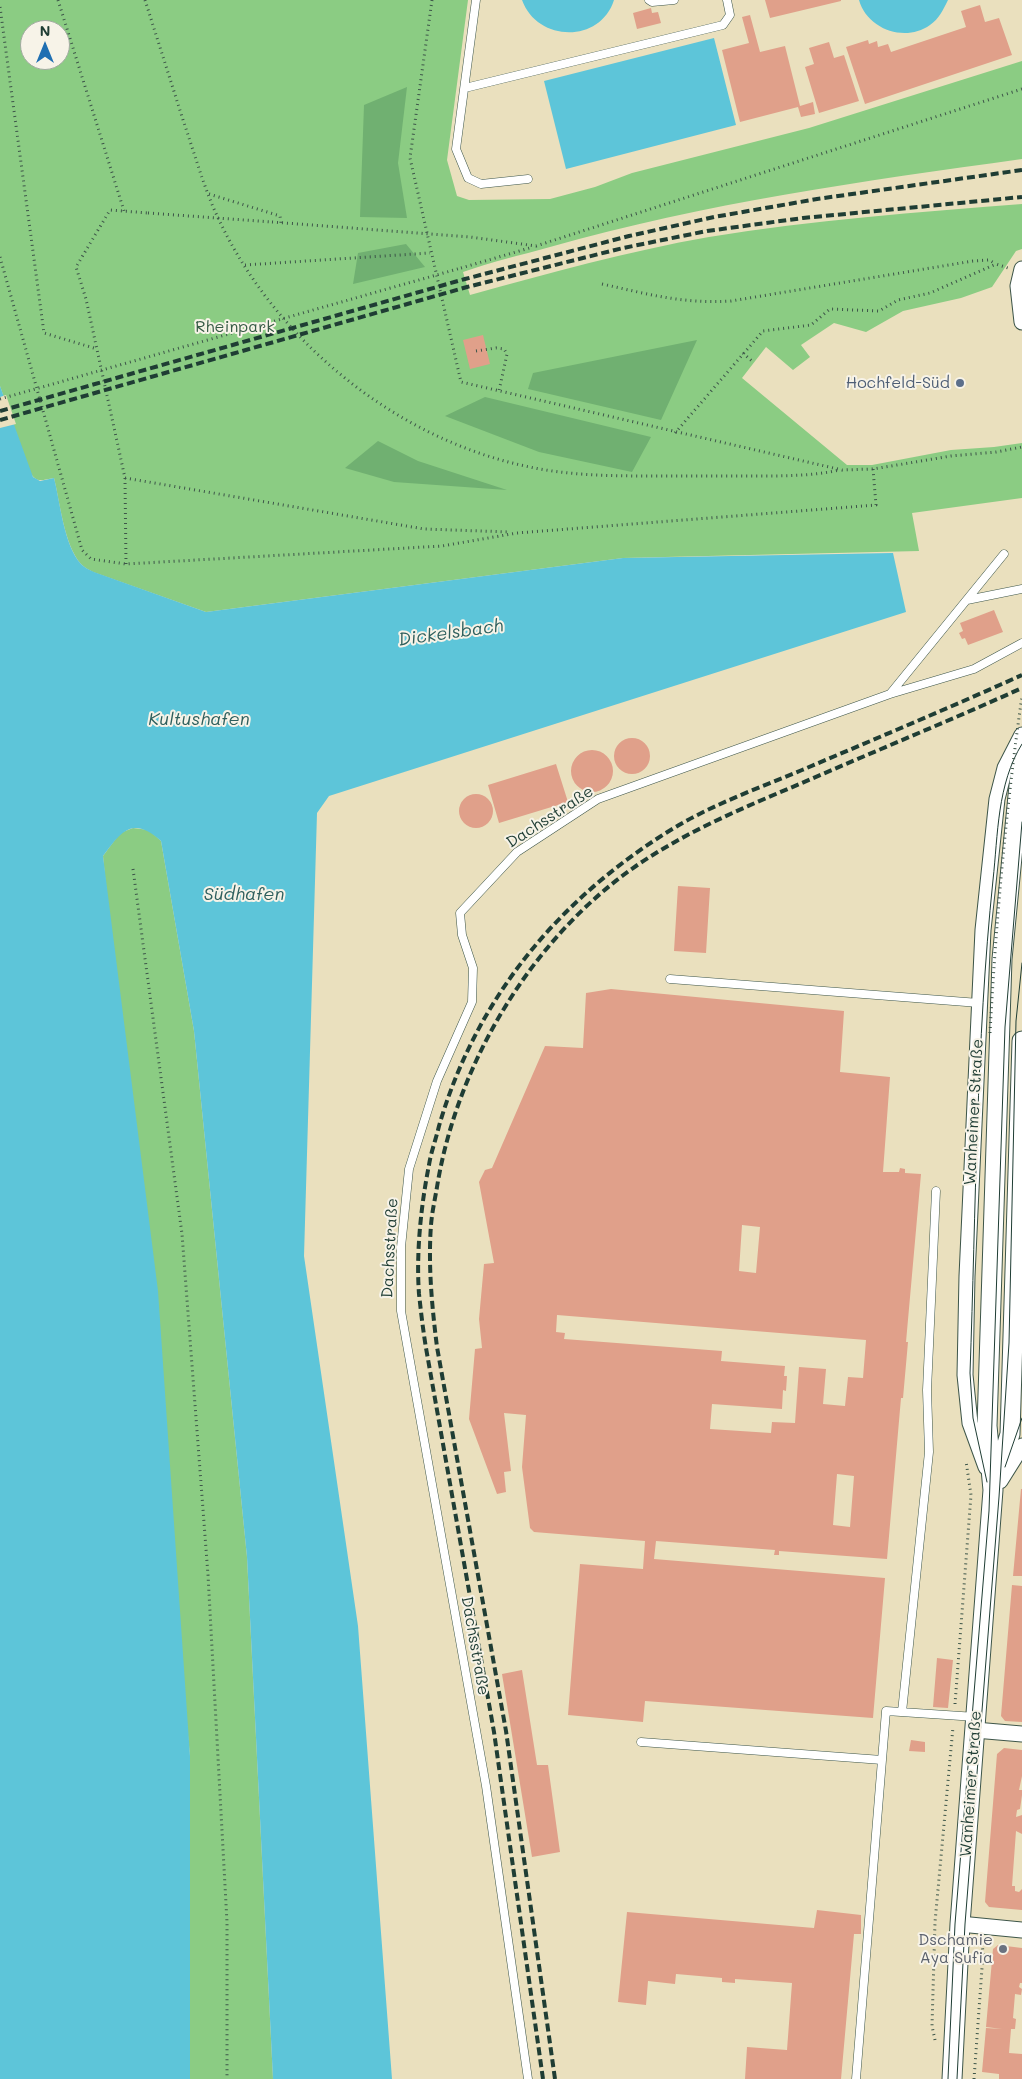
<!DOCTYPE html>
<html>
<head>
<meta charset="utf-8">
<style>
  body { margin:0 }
  #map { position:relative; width:1022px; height:2079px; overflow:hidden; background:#eae0be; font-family:Mali,sans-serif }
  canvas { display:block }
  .north { position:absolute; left:20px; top:20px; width:50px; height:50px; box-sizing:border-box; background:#f7f3e8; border:1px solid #a1aaa0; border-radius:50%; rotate:0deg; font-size:14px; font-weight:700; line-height:20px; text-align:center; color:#1f3d34 }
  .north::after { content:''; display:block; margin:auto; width:18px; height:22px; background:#1f6fb2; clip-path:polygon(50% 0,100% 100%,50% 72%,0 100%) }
</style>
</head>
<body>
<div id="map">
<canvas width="1022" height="2079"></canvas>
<div class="north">N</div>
</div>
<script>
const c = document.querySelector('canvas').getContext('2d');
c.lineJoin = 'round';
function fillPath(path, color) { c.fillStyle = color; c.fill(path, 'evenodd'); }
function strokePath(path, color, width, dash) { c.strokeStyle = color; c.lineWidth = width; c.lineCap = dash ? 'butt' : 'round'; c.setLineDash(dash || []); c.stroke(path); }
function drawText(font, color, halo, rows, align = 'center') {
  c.font = font + ' Mali,sans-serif'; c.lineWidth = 4; c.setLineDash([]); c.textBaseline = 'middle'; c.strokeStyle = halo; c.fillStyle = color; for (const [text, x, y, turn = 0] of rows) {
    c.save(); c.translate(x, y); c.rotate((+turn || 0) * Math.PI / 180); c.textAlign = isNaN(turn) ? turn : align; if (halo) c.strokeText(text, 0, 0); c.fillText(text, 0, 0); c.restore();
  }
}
fillPath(new Path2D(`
  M0,0H468L447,160L457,196L469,200L550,199L595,187L632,173L809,128L1022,61V159C863,181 705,203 550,247C521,255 491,262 463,272L470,295C549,273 629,251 709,237C813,220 918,212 1022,204V249L1016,251L992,287L961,298L903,311L866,332L834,323L801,345L810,357L793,370L766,347L742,378L847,465H872L951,450L994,447L1022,443V498L912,513L919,551L623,558L206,612L93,572C89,570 84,567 81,564C64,545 60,502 54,478C41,480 36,484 29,470L0,386ZM30,30H60V60H30Z
  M133,828L149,830L161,841L194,1031L247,1557L273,2079H190V1756L103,856L120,833Z`), '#8bcc83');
fillPath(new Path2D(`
  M407,87L398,163L407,218L360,217L364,105Z
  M406,244L425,267L353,284L358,253Z
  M697,340L661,420L528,389L533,373Z
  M485,397L651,437L632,472L539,452L445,416Z
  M378,441L418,461L507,490L394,482L345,468Z`), '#70b071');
fillPath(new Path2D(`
  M522,0H614C600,44 537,42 522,0Z
  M859,0H948C943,10 939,19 930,25C905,43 867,29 859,0Z
  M714,38L736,125L566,169L544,81Z
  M0,386L33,477L40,481L54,478C60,501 64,546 81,564C84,567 89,570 94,572L206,612L623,558L893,553L906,612L329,796L317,813L304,1256L358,1626L392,2079H273L247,1557L194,1031L161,841C132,815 121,832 103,856L158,1291L190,1756V2079H0Z`), '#5dc5d9');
fillPath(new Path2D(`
  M6,395L16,424L0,428V397Z`), '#eae0be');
fillPath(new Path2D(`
  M765,0H841V1L770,18Z
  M980,5L985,22L999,18L1012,55L865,104L846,47L868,40L869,44L877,41L878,47L888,44L891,52L966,27L961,11Z
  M651,8L652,13L658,12L661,23L637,29L633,13Z
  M750,15L760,52L785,46L800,106L813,102L815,114L801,117L798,107L740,122L722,50L749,43L742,17Z
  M829,42L834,58L844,55L859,101L819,113L805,67L814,64L809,48Z
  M483,335L490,364L470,369L463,340Z
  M994,610L1003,632L968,645L965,638L962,639L959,633L963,631L960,623Z
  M614 756a18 18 0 1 1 36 0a18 18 0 1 1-36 0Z
  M571 771a21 21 0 1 1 42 0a21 21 0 1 1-42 0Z
  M556,764L568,802L499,823L488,785Z
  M459 811a17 17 0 1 1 34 0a17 17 0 1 1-34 0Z
  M678,886L710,888L706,953L674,951Z
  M611,989L844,1011L840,1072L890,1077L883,1172H899L900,1168L905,1169V1173L921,1174L906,1342H908L903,1398H901L887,1559L779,1551V1555H774L775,1550L656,1541L654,1559L885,1578L873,1718L645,1701L643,1722L568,1715L580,1564L643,1569L645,1541L534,1532L530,1528L522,1467L526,1415L504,1413L511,1471L504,1472L506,1492L497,1494L469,1419L475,1349L482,1348L479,1319L484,1264L494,1263L479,1182L485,1170L492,1168L545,1046L583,1048L586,993ZM742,1225L760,1227L756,1273L739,1271ZM557,1315L866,1340L863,1378L848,1377L845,1406L823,1404L826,1369L799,1367L795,1423L772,1422L771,1433L710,1429L712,1404L782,1409L783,1390L786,1391L787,1376H784L785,1366L721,1361L722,1351L564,1339L565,1333L556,1332ZM837,1474L854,1476L850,1527L833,1525Z
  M1021,1489H1022V1576H1013Z
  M1012,1585L1022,1586V1722L1005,1721L1001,1716Z
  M937,1658L953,1660L948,1708L933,1707Z
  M522,1670L537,1765H548L560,1852L532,1857L502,1674Z
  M911,1740L925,1742V1752L909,1751Z
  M1004,1748L1022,1750V1776L1019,1790H1022V1795L1020,1809L1017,1810L1016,1817L1022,1815V1834L1016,1831L1012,1886H1015V1891L1019,1892L1022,1889V1910L989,1907L985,1902L997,1754Z
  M817,1910L861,1915V1934H854L841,2079H745L747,2047L787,2050L792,1983L735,1979V1983L722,1982V1978L676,1974L675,1984L648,1981L646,2005L618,2002L627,1912L814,1928Z
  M998,1945L1022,1948V1983H1020L1019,1987L1022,1989L1021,1995L1015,1994L1013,2018L1016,2019L1015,2029H1011L1009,2053L1022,2054V2079H999V2074L982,2072L986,2028L1002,2029L986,2027L993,1949Z`), '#e0a08a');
const service = new Path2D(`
  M476,0L456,149L468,178L481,184L528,179
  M649,0L652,2L674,0
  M465,88L723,25L730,15L727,0
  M967,600L1022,589
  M890,694L1004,554
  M670,979L979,1003
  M902,1712L929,1452L927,1390L936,1191
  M641,1742L882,1760
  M528,2079L486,1786L401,1311V1247L409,1169L437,1081L472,1002L473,968L462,935L460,913L517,852L598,799L890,694L974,669L1022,643
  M856,2079L886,1711L976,1717`);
const minor = new Path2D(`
  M1022,269L1018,286L1022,322
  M986,1467L970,1423L965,1375L967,1276L983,930L997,799L1005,768L1022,735
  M1000,1481L1022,1446
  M975,1730L1022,1734
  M960,1924L1022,1930`);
const tertiary = new Path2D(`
  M996,1479L1010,1434L1022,1041
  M952,2079L960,1924L993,1490L987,1426L1002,959L1022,755`);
strokePath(service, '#3d5549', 9);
strokePath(minor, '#3d5549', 17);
strokePath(tertiary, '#3d5549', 21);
strokePath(new Path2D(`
  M58,0L124,211
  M145,0C158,41 171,82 184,123C194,152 202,181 214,209C269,335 391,437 525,466C569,476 614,476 659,476C691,476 723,476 755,476C784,476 812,476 840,470
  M432,0L410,158L461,382L842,470L873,469L951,456L996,452L1022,447
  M0,7L44,333L97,349
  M209,194L280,216L281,223
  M272,222L470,237L536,246L1022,89
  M0,257L82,550L91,559L126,564L442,546L517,533L876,505L873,469
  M245,265L430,253
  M461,268L533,247
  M602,284C648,294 682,304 731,301L973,261L989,260L996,264
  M476,351L496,348L504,349L507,354L499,391
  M743,353L754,363
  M675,433L763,331L811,325L830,309L879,311L898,300L930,293L996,264L1008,268
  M125,478L424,529L510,532
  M126,564L125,478L86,299L76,267L110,210L148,213
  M133,869L182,1234L208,1575L227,1922V2079
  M955,1704L971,1495L966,1461
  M935,2040L932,2026L935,1922L953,1727
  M974,2079L983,1954L982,1940`), '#3d5549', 3, [1, 4]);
strokePath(service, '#fff', 8);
strokePath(minor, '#fff', 15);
strokePath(tertiary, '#fff', 19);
strokePath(new Path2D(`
  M1005,1467L1022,1418
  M987,1482L973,1418L970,1373C976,1209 976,1043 993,880C998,835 997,784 1022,744
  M948,2079L955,1924L989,1511L1005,1027L1022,822
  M957,2079L965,1924L999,1497L1009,1343L1016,1021L1022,963`), '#1f3d34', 1);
strokePath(new Path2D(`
  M0,411L465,279L629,236L714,217L817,199L1022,170
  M0,420L467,287L623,248L707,231L803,218L1022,197
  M543,2079L494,1732L426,1348C423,1330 421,1312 419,1294C416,1253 421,1205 429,1165C431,1152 436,1139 439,1126C477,995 563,894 679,825C717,803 761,787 802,770C875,739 949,708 1022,675
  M555,2079L506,1731L437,1347C432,1307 428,1266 431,1225C432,1212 435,1199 437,1187C457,1063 532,938 636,866C687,831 745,807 802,783C875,751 949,721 1022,688`), '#1f3d34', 4, [8, 4]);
strokePath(new Path2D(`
  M148,213L272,222
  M0,399L461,268
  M990,1033C996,921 1006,808 1022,696`), '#3d5549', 3, [1, 4]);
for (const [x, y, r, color] of [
  [960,383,5,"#5c6f8a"],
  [1003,1949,5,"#6b7280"]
]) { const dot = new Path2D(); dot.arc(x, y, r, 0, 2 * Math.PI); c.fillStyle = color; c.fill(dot); strokePath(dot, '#f7f3e8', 2); }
drawText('16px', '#355a44', '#f7f3e8', [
  ["Rheinpark",235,327]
]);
drawText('16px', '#4e5e75', '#f7f3e8', [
  ["Hochfeld-Süd",950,383]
], 'right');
drawText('16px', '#1f3d34', '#f7f3e8', [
  ["Dachsstraße",550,817,-33],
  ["Wanheimer Straße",974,1112,-87],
  ["Dachsstraße",390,1248,-87],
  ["Dachsstraße",475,1646,80],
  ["Wanheimer Straße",971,1784,-86]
]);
drawText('16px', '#5b616d', '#f7f3e8', [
  ["Dschamie",993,1940],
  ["Aya Sufia",993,1958]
], 'right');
drawText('italic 18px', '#2e5f5d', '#f7f3e8', [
  ["Dickelsbach",451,633,-8],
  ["Kultushafen",199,719],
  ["Südhafen",244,894]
]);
</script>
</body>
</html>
